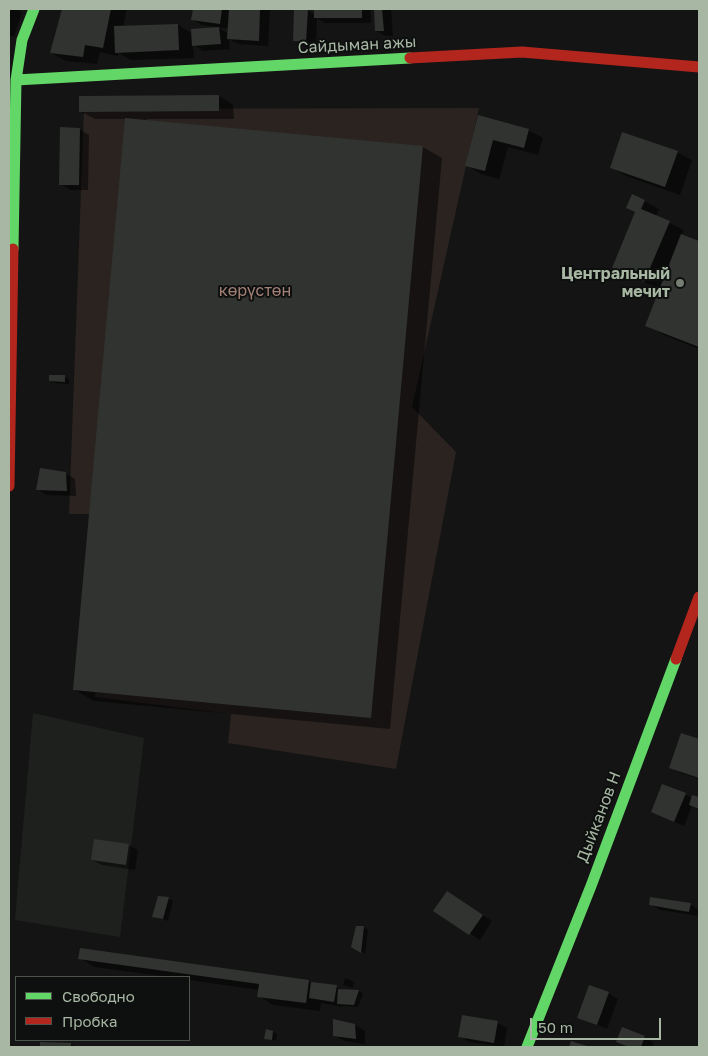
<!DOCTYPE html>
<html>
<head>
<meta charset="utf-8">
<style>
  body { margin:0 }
  #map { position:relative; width:708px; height:1056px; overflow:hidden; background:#141414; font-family:"Golos Text",sans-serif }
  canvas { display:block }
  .frame { position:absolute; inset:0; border:10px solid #a7b7a3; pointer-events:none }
  .legend { position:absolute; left:15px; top:976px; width:175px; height:65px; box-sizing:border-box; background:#0e100f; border:1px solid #4b534a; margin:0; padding:6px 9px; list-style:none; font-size:15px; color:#a7b7a3 }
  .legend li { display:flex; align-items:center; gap:10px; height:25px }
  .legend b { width:25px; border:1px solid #4b534a }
  .scale { position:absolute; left:530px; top:1018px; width:131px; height:22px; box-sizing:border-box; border:2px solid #a7b7a3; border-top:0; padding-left:6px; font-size:15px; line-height:18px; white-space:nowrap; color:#a7b7a3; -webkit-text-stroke:4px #0e100f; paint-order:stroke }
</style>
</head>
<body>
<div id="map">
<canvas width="708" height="1056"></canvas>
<div class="frame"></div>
<ul class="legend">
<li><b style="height:6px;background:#63d668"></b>Свободно</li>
<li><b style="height:6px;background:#b3261e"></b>Пробка</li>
</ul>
<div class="scale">50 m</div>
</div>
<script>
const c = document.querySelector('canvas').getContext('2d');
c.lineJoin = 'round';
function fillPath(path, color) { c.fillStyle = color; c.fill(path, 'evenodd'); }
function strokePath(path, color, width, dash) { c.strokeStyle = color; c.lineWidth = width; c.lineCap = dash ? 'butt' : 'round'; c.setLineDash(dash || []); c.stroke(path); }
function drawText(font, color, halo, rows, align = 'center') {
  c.font = font + ' "Golos Text",sans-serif'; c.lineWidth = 4; c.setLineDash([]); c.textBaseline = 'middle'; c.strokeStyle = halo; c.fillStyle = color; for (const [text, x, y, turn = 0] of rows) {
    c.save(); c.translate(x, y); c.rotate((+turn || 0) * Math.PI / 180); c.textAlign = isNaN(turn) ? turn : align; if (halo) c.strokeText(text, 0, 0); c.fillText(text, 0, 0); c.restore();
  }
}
fillPath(new Path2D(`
  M33,713L144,738L120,937L15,920Z`), '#1e201e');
fillPath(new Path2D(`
  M479,108L412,407L456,452L396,769L228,743L231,714L95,697L108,514H69L84,109Z`), '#2a2320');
fillPath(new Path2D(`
  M9,9H16L22,12L14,37L9,35Z
  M63,9H127L123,27L178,25L193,34L217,27L229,34V29L202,25L193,20L194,9H270L268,46L238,44L229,39L230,49L203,51L193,45L194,58L131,60L118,53V56L100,52L97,64L66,61L51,53Z
  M315,9H371V23H325L317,18L316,46H304L294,40L307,10L315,15Z
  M375,9H391L393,36H386L376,31Z
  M219,96L233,105L234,119H147L146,121L423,147L442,158L390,729L94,701L75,690L126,119H95L80,111Z
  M479,117L528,130L543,138L538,155L508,147L499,179L481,174L466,165Z
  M79,129L89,135L88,190H70L61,184Z
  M677,152L692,160L680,195L626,176L612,168Z
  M644,201L659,209L656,216L684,230L682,235L699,242V349L666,336L647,325L660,289L628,275L613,267Z
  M65,377L69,379V384L55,383L50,381Z
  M65,473L75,479L76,496L47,495L37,489Z
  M682,735L699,741V779L681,773L671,768Z
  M685,794L692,798L693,797L699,799V810L692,806L684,826L652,812Z
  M129,845L138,850L135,870L102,865L92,860Z
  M168,898L173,901L168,921L154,916Z
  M457,898L492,921L480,940L435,911Z
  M650,904H690L699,910V916L660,910Z
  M357,927H364L368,930L365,954L353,946Z
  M80,958L308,981L313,983L336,987L343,990L359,991L363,994L358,1007L343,1006V1007L321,1003L320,1011L273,1005L259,996V990L189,980V977H169L94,967Z
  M345,978L354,982L353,988L343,985Z
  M608,993L618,999L607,1029L579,1017Z
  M497,1023L507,1028L504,1047L469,1042L460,1036Z
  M355,1025L365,1031V1044L344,1041L334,1035Z
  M273,1032L277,1034L276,1041L265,1038Z
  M644,1037L654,1043L652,1047H627L618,1042Z
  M41,1043L71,1044L76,1047H41Z`), '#0007');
fillPath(new Path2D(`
  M62,9H111L103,48L85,45L83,57L50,53Z
  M193,9H222L220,24L191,20Z
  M229,9H260L259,41L227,39Z
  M294,9H308L306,42L293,41Z
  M314,9H362V18H314Z
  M374,9H382L384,31H375Z
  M178,24L179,50L115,53L114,26Z
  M219,27L221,44L192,46L191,29Z
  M219,95V111L79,112V96Z
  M478,115L529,129L524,148L493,140L485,171L465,166Z
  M125,118L423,146L371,718L73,690Z
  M60,127L80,128L79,185H59Z
  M622,132L678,151L665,187L610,168Z
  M632,194L645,200L641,209L670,221L644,282L612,268L635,212L626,208Z
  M681,234L699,241V347L645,326Z
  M49,375H65V382L49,381Z
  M40,468L66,472L67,491L36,490Z
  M681,733L699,739V778L669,768Z
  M662,784L686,793L674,822L651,812Z
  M692,795L699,797V809L689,805Z
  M94,839L129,844L126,865L91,860Z
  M447,891L483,915L469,935L433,911Z
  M158,896L169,897L163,919L152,917Z
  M650,897L691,903L689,912L649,905Z
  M356,926H364L361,953L351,947Z
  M80,948L309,980L306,1003L257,997L259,984L78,959Z
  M311,982L337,985L334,1002L309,998Z
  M589,985L609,992L597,1025L577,1018Z
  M338,989L359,990L354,1005L337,1004Z
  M462,1015L498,1021L494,1043L458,1037Z
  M333,1019L355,1024L356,1039L333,1036Z
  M622,1027L645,1036L641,1047H629L616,1042Z
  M266,1029L273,1031L272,1040L264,1039Z
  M571,1041L590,1047H569Z
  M40,1042L71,1043V1047H40Z`), '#303330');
strokePath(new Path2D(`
  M16,80L410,58
  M13,249L16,80L22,40L34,9
  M527,1047L591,886L676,659`), '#63d668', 11);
strokePath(new Path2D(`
  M410,58L522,52L699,67
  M9,486L13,249
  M676,659L699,597`), '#b3261e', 11);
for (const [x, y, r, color] of [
  [680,283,5,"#747e71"]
]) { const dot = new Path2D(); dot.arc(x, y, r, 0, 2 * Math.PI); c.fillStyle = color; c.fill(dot); strokePath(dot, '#0e100f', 2); }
drawText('16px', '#a7b7a3', '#0e100f', [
  ["Сайдыман ажы",357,45,-3],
  ["Дыйканов Н",599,817,-69]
]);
drawText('bold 16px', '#a7b7a3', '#0e100f', [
  ["Центральный",670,274],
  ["мечит",670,292]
], 'right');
drawText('16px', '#a48178', '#0e100f', [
  ["көрүстөн",255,291]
]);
</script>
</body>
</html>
